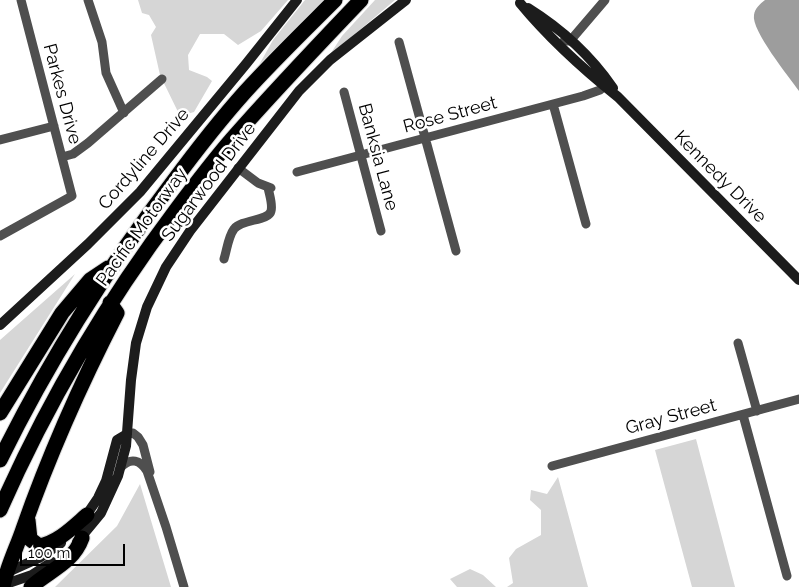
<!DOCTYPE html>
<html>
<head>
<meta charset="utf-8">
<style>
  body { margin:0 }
  #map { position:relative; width:799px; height:587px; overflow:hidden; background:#fff; font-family:Raleway,sans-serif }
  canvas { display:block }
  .scale { position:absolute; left:20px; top:544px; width:105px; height:22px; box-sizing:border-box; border:2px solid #000; border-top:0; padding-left:6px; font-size:15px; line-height:18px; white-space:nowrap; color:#000; -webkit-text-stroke:4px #fff; paint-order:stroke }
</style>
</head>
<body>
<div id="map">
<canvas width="799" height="587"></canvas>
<div class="scale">100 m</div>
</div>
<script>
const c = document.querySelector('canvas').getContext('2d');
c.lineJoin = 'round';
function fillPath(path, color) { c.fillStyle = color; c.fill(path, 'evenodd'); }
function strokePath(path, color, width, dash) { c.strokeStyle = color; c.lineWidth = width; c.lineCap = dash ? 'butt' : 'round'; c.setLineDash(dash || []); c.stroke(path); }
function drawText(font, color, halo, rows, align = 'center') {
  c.font = font + ' Raleway,sans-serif'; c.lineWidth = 5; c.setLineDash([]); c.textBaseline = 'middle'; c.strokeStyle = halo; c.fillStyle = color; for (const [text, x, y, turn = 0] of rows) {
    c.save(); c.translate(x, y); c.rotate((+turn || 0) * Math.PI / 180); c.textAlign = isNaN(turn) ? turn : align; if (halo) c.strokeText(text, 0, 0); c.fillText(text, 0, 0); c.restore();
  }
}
fillPath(new Path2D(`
  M138,0H288L261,31L238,45L224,34H200L188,55L189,70L207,77L212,81L194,112L180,116L160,75L151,35L156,27L149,15L142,13Z
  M305,0H324L259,65L273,40Z
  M375,0H395L329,56L342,36Z
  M75,274L0,393V340Z
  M696,439L735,587H692L655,450Z
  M558,477L588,587H507L513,583L509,558L516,549L541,535V510L530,500L531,490L547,494Z
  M140,484L171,587H55L117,526Z
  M470,569L483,575L496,587H457L450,579Z`), '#d6d6d6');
fillPath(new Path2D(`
  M765,0H799V91C789,77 751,30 754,15C755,8 760,4 765,0Z`), '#9d9d9d');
const highway = new Path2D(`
  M0,413L62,313L90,280L108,268
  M0,460C48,362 106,270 172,183C195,152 219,121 245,92C274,60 305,30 335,0
  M0,510C47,403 106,303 176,210C194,186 212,162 232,139C274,91 317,46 361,0
  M28,520L30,539L39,546C59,542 73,527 87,515
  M3,587C6,569 17,547 23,529C49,455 81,383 117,313L110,303
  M31,587C50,570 73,563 82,538`);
strokePath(highway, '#dbdbdb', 17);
strokePath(new Path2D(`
  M88,0L102,42L106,73L124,113
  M564,41H570L605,0
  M399,42L456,251
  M344,92L381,231
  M553,104L586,224
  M0,140L54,126
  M62,157L73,154L88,143L162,79
  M238,168L258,183L271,188
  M297,172L583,96L600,90L609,83
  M0,236L72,196L21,0
  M224,259C227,250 228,237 234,229C242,219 269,221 271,211C273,204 269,194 268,187
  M738,343L757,411
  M743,415L787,576
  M127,434L133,433L138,437L143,445L150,472
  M552,466L799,399
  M121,467C131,457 140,460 147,471L166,527L184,587`), '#4f4f4f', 9);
strokePath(new Path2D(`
  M520,3C548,37 583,69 618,97L799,280
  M528,8C560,28 591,56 613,88
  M0,325L88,244L140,192L246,64L297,0
  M83,520L98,498L106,481L117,440L127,434
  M77,542L101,513L118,476L126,446L131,380L136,343L147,307L166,267L190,231L299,91L330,60L406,0
  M8,572L39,558L61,543
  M3,585L32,575L52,562`), '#1c1c1c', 10);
strokePath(highway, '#000', 15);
drawText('18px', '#000', '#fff', [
  ["Parkes Drive",62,94,75],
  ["Rose Street",450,115,-15],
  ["Banksia Lane",378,157,75],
  ["Cordyline Drive",144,159,-49],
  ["Kennedy Drive",720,177,45],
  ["Sugarwood Drive",209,182,-53],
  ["Pacific Motorway",142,227,-54],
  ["Gray Street",671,417,-15]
]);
</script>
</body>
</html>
